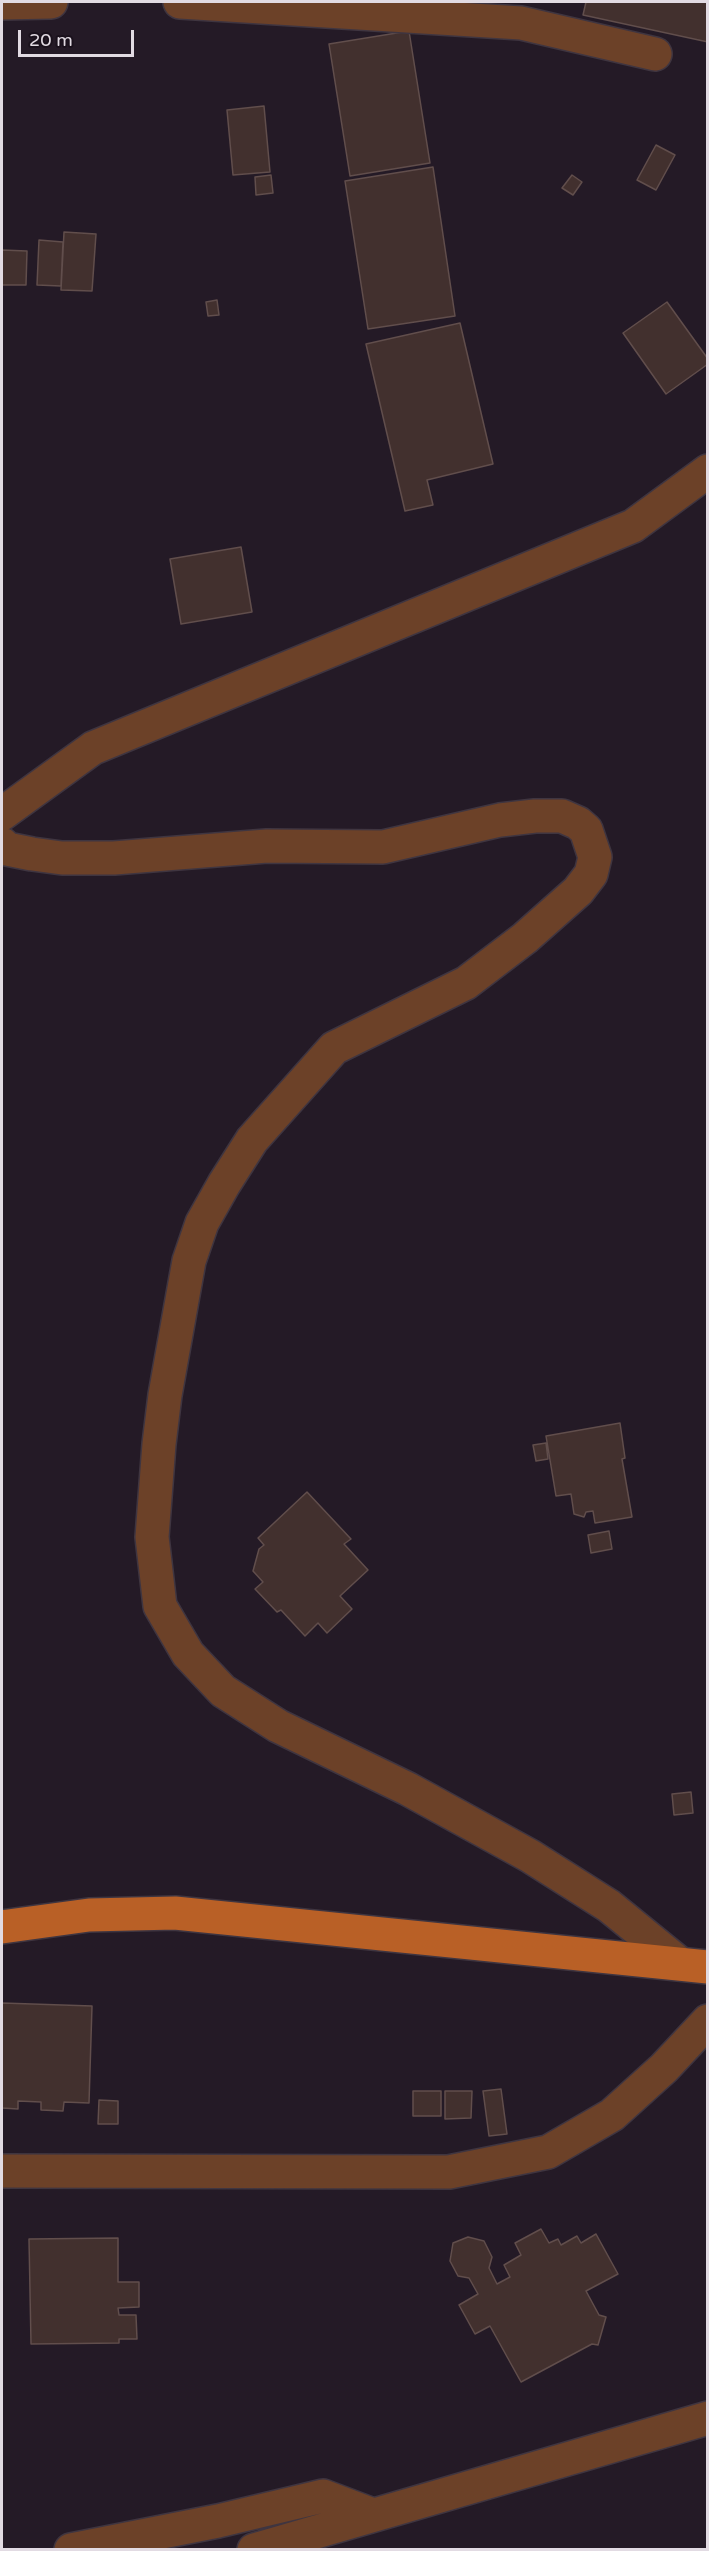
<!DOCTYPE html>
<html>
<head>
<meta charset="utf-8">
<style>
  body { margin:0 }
  #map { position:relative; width:709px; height:2551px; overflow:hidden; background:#241a26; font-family:"Varela Round",sans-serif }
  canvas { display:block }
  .frame { position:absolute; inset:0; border:3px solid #e2dbe3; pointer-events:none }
  .scale { position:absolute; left:18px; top:30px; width:116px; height:27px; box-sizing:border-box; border:3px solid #e2dbe3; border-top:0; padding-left:8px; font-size:18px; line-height:21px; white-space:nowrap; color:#e2dbe3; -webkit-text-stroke:4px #1a111c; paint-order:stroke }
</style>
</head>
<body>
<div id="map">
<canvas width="709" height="2551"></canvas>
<div class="frame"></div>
<div class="scale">20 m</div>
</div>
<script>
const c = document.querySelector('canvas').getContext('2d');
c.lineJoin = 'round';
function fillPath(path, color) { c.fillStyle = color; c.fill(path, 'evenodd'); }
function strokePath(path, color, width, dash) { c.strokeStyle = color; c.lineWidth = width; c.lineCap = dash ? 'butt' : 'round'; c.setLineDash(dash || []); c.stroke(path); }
const building = new Path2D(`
  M586,2H708V42L583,15Z
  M409,31L430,163L350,176L329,44Z
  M264,106L270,172L233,175L227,110Z
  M656,145L675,155L656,190L637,180Z
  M433,167L455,316L368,329L345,181Z
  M271,175L273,193L256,195L255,177Z
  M572,175L582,182L573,195L562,188Z
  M64,232L96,234L92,291L61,290Z
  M39,240L63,242L61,286L37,285Z
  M2,250L27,251L26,285H2Z
  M217,300L219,315L208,316L206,302Z
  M667,302L708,359V364L666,394L623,333Z
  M460,323L493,464L427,480L433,505L405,511L366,344Z
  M241,547L252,612L181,624L170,559Z
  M620,1423L625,1458L622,1459L632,1517L595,1523L593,1511L586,1512L584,1517L574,1514L571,1494L556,1496L546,1436Z
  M546,1443L548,1459L536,1461L533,1445Z
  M307,1492L351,1539L344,1544L368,1570L340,1596L352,1609L327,1633L318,1623L305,1636L281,1610L277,1612L255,1589L263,1582L253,1571L259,1549L264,1545L258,1538Z
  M609,1531L612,1549L591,1553L588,1535Z
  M691,1792L693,1813L674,1815L672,1794Z
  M2,2003L92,2006L89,2103L64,2102L63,2111L41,2110V2102L18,2101V2109L2,2108Z
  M501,2089L507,2134L489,2136L483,2091Z
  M413,2091H441V2116H413Z
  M445,2091H472L471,2118L445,2119Z
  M99,2100L118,2101V2124H98Z
  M541,2229L549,2243L558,2239L561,2245L577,2236L581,2243L596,2234L618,2274L586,2291L599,2315L606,2317L598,2345L592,2344L521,2382L490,2326L475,2334L459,2305L478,2294L469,2278L458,2276L450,2261L453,2243L468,2237L484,2241L492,2257L489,2268L497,2284L510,2277L504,2265L521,2255L515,2243Z
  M118,2238V2282H139V2307L118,2308L119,2315H136L137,2339H119V2343L31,2344L29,2239Z`);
fillPath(building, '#42302e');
strokePath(building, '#614e4c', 1.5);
const minor = new Path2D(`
  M180,2L521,23L655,54
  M2,3L51,2
  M2,814L93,748L633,526L708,471
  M2,844L7,849L32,854L62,858H114L267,846L383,847L500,820L535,816H562L578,823L586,830L595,857L591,874L578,891L525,938L466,983L334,1048L252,1140L224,1184L202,1223L189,1261L165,1395L159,1444L152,1537L160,1606L188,1654L223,1691L278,1726L408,1789L530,1856L609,1906L679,1963
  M2,2171L449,2172L548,2152L612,2115L664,2068L708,2021
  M71,2550L218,2521L323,2496L373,2515
  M254,2550L708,2418`);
const major = new Path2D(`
  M2,1927L89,1915L175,1913L708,1967`);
strokePath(minor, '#3f3540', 36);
strokePath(major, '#3f3540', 36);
strokePath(minor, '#6c4128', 33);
strokePath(major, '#b96026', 33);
</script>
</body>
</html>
